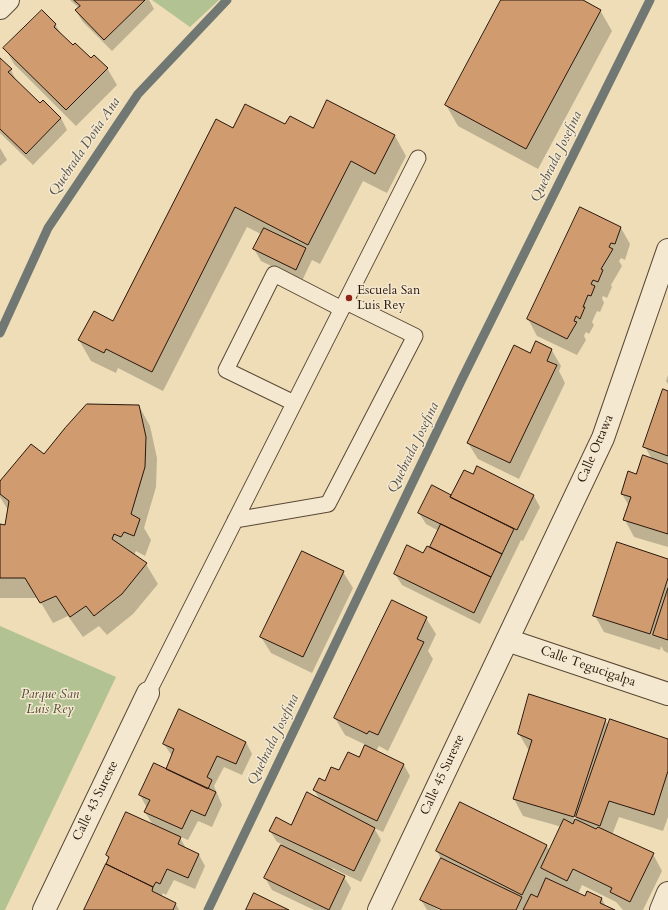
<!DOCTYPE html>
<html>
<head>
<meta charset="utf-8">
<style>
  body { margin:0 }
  canvas { display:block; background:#eeddb6 }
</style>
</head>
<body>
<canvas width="668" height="910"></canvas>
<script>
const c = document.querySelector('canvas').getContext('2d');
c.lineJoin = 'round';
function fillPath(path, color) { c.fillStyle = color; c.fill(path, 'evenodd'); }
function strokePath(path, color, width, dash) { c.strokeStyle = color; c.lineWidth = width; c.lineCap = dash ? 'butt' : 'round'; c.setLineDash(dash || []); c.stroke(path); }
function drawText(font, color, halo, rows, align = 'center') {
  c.font = font + ' Cardo,serif'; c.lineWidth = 3; c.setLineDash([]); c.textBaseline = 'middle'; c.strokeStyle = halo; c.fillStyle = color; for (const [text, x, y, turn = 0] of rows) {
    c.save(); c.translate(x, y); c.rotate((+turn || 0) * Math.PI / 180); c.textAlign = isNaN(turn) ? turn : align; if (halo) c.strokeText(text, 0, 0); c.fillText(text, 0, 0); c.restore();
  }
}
fillPath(new Path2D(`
  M152,0H219L190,27Z
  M0,626L116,677L5,910H0Z`), '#b2c293');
fillPath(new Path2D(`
  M70,0H149L154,9L112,51L83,22L76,11L79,8Z
  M503,0H581L600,10L612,31L538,169L458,126L446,105Z
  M55,24L63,37L91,60L107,68L117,85L76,126L14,64L5,48Z
  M0,59L11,70L17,82L40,104L43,101L61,118L67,130L33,165L0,133Z
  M286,126L395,136L406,156L387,193L363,181L320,264L312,260L302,281L261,261L254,249L261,234L247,227L163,391L118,368L116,373L91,361L79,340L114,322L233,129Z
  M0,148L7,160L0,166Z
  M621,228L630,244L625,260L621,258L619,261L622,266L611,285L612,287L607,298L603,296L602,298L604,303L600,312L597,311L592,322L594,325L589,334L586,332L584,336L586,340L577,355L537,336L528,319Z
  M551,349L561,366L559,371L565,383L519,479L478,459L468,443L531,354Z
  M668,375V384L666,381Z
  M668,392V547L634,537L625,520L629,506L622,494L652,459L645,447Z
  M139,406L150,426L157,458L156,487L144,528L151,540L145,556L136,551L134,555L146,564L158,584L133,614L107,635L99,626L83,637L68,616L53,623L38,598H0V525L6,527L8,510L0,497V483L44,456Z
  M432,487L451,496H534L540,507L523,541L521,540L480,624L402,585L395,574L430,549L439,531L426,524L419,513Z
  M668,560V653L664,651L661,646L660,650L604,632L595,616Z
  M343,572L353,588L312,673L271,653L261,637Z
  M426,618L436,634L428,651L433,659L388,751L379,746L376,751L404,765L410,776L383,832L374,828L381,840L361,882L332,868L331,870L344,877L351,888L341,910H314L272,890L265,878L282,844L277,842L270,831L292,826L320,800L314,790L359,758L366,745L345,735L335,718Z
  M605,720L609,726L668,740V817L663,831L619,817L612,835L653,854L662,871L643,910H623L616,902L582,885L578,894L585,898L602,899L606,907L613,910H444L430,903V905L439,910H427L421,900L441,859L437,851L461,803L547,846L550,852L562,827L523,816L514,799L529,751L519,734ZM573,812L578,821H575L571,813Z
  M246,742L252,754L242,775L224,767L214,786L222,805L212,827L198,821L188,840L179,836L187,850L199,855L205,866L195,889L174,880L166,895L163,893L161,897L176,904L179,910H85L109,859L107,855L153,825L145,812L147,808L140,795L166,770L172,756L164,744Z`), '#0003');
strokePath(new Path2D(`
  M0,333L48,228L138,94L227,0
  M208,910L462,379L650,0`), '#717874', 9);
const building = new Path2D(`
  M74,0H145L104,40L75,10L80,6Z
  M501,0H583L601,10L526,149L445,105Z
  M42,10L56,24L54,27L73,45L75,43L91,58L94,55L108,68L66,110L3,48Z
  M0,58L12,69L8,72L40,103L43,100L61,118L26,154L0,129Z
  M327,100L395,135L375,174L351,161L308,245L235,207L152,372L106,349L104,353L78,340L94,311L113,321L216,119L233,128L245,104L285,124L290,116L313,128Z
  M580,207L621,227L615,244L611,243L609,247L613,249L601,269L603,270L598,282L593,280L591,284L595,286L591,296L588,295L583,307H585L580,319L576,316L574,321L577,322L567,339L527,319Z
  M264,228L306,248L296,270L253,249Z
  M536,341L552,349L547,361L557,365L510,463L467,443L514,345L530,353Z
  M663,389L668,391V456L643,447Z
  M87,404L139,405L146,437L145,467L131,514L140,519L134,536L124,532L121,537L114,534L112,539L147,563L122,594L94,616L86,606L70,617L56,596L40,603L25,578H0V524L5,525L9,501L0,494V481L31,444L44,454L65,428Z
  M643,455L668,464V534L623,520L631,497L621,494L628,471L636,474Z
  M477,466L534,495L517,530L450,497L464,470L473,474Z
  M432,485L451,495L450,497L514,529L502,554L418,513Z
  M441,524L502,554L491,577L430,547Z
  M617,542L668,559V578L650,634L593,616Z
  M407,545L423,553L427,546L491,577L474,613L394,574Z
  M302,551L344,571L303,657L260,637Z
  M668,588V640L653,635Z
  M392,600L427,617L417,639L424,642L378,735L369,731L367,734L334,718Z
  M529,694L606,719L574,817L513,799L532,740L518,734Z
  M179,709L246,742L236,764L217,756L207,777L212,780L208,789L166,769L174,749L163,744Z
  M610,719L668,739V771L654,815L609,801L600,826L576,817Z
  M365,745L404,764L377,821L313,790L319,778L325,781L331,767L339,770L348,752L359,757Z
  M154,763L216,792L205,816L191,810L182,829L144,812L150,800L139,795Z
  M307,792L375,828L354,871L269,831L276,817L291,825Z
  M460,802L547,845L522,895L436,851Z
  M126,812L181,837L178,844L199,854L188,878L167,869L160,884L156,882L153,887L106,864L109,857L106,855Z
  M564,819L573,824L575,819L596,829L598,827L654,853L630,902L610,892L612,888L573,869L567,881L541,868Z
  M281,845L345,876L329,910L264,878Z
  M441,858L522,897L516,910H442L420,900Z
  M106,864L153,887L152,891L176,903L173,910H84Z
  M546,878L585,896L587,891L602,898L600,903L615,910H523L531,894L537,897Z
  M254,893L289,910H246Z`);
fillPath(building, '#d19b70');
strokePath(building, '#29170c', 1);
const lane = new Path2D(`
  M294,403L226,370L274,274L342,309
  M235,520L328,504L415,336L346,302
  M148,693L418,158`);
const street = new Path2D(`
  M0,8L8,0
  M507,640L668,694
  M44,910L148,693
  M379,910L603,438L668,250
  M661,910L668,893`);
strokePath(lane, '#5a4836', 17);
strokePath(street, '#5a4836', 24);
strokePath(lane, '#f4e9d0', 15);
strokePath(street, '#f4e9d0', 22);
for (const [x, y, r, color] of [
  [349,298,4,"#8f2418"]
]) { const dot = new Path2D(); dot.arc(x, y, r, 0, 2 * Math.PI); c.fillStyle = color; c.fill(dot); strokePath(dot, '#f4e9d0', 1.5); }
drawText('13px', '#29170c', '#f4e9d0', [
  ["Escuela San",357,291],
  ["Luis Rey",357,306]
], 'left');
drawText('13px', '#29170c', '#f4e9d0', [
  ["Calle Ottawa",596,449,-67],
  ["Calle Tegucigalpa",588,667,19],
  ["Calle 45 Sureste",443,775,-65],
  ["Calle 43 Sureste",96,801,-64]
]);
drawText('italic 13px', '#524a34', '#f4e9d0', [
  ["Parque San",50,695],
  ["Luis Rey",50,710]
]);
drawText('italic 14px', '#534f49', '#f4e9d0', [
  ["Quebrada Doña Ana",85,147,-56],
  ["Quebrada Josefina",557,157,-64],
  ["Quebrada Josefina",414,448,-64],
  ["Quebrada Josefina",274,740,-64]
]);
</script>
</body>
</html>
